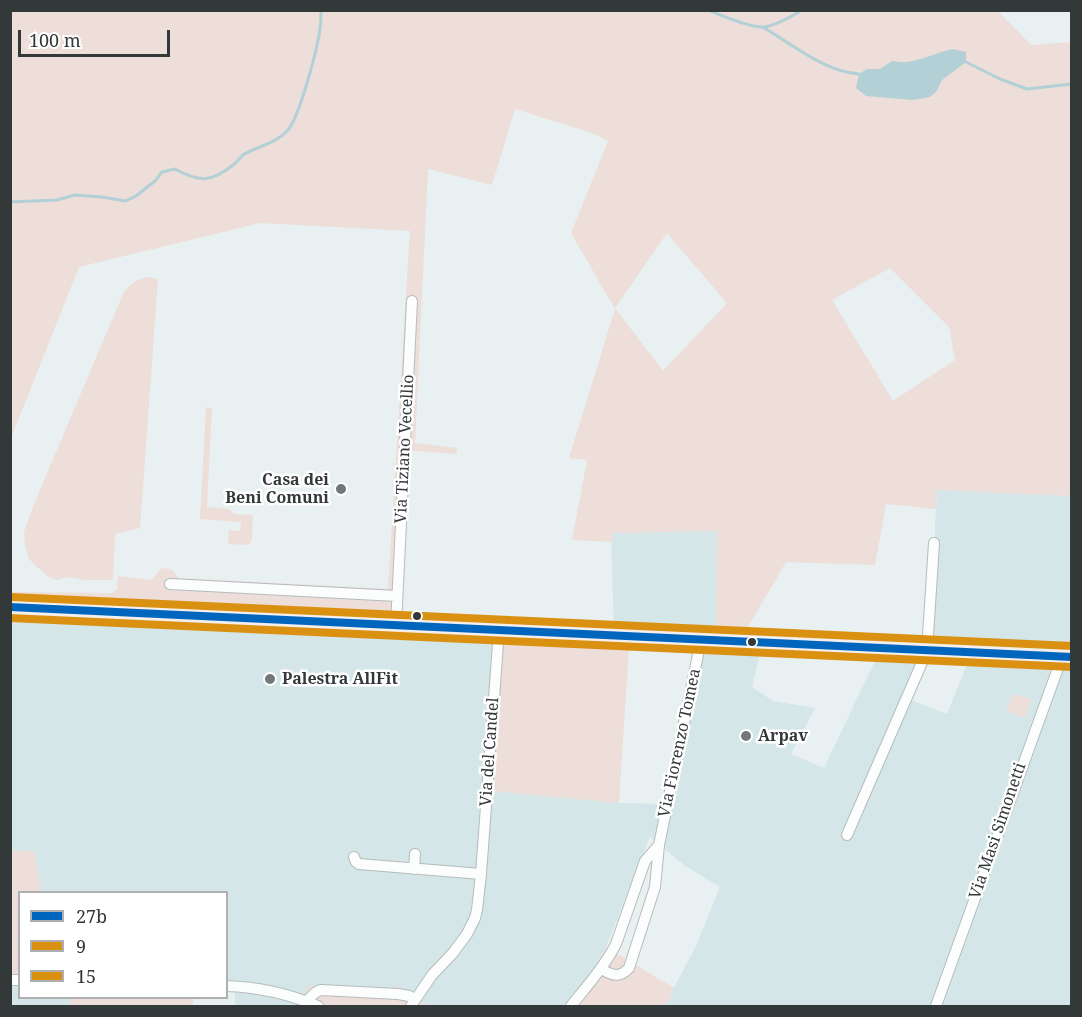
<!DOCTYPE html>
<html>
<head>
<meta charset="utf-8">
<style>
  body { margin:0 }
  #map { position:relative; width:1082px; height:1017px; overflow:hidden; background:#e8f0f1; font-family:"Noto Serif",serif }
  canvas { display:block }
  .frame { position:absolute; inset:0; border:12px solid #333839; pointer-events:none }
  .legend { position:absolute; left:18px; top:891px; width:210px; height:108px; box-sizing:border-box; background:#fff; border:2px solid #adafb0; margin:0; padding:8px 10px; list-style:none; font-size:18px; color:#333839 }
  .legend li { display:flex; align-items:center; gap:12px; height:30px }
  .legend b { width:30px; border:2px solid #adafb0 }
  .scale { position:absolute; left:18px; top:30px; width:152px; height:27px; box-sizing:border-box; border:3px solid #333839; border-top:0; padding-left:8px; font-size:18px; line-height:21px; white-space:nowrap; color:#333839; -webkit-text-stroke:4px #fff; paint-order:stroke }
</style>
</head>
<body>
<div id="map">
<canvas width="1082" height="1017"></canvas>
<div class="frame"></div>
<ul class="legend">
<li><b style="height:8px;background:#0065bd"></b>27b</li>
<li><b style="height:8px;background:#da9010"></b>9</li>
<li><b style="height:8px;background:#da9010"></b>15</li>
</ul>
<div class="scale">100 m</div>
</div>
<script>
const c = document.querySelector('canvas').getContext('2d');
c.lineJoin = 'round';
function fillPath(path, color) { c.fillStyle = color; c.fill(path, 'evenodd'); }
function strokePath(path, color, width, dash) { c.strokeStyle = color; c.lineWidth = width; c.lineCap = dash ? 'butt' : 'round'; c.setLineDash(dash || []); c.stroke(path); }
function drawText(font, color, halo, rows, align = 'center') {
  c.font = font + ' "Noto Serif",serif'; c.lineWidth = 5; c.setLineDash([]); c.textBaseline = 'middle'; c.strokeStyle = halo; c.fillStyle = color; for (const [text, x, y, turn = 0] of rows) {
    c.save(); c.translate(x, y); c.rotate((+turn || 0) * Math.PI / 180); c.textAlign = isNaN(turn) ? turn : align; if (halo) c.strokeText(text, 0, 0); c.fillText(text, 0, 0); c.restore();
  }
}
fillPath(new Path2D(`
  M937,490L1071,496V1006H664L672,996L670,995L695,948L720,887L684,865L650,837L601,959L567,1006H428L399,987L388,990L307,998L325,1006H235V989L227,988L226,892H42L34,852L11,850L10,615L501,626L619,803L663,804L702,636L614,632L611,533L718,531L716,636L763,638L752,687L773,701L815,708L791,754L824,768L883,644L929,646ZM929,646L973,649L947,714L908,699Z
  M10,983L19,984L20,998H71L70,1006H11Z`), '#d5e6e8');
fillPath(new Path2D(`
  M997,10L1031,45L1071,42V496L937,490L936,509L886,504L875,565L786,562L742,637L716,636L717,531L612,533V542L572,540L587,460L569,458L615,309L571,233L608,141L592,133L515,109L492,185L428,169L415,443L457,448V454L401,450L390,619L11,615V592L112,593L117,589L118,576L152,580L161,568L171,569L179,578L388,589L410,231L260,223L79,267L11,438L10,11ZM667,233L727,303L663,371L615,308ZM890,268L949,327L955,360L893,401L832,300Z
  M147,277L158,279L140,528L115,534L113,580H85L68,577L57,580L49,577L36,566L29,559L25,547L24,532L34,504L123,294C130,284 135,280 147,277Z
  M206,407L212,408L207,507L228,509L235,514L253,515L252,540L249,545L228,544L229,530L240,531L241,522L200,519Z
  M501,626L630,633L619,803L491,791Z
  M1013,694L1032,699L1025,718L1006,711Z
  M11,850L34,852L42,892H20L19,984L11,983Z
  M606,947L674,988L670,994L672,995L664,1006H567L601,959Z
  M307,986L388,990L399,986L428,1006H325L307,998Z
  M71,998H193V1006H70Z`), '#edded9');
fillPath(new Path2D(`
  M953,49L966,52V62L942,80L936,92L930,97L913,100L866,96L856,88L859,74L867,69H880L892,61C914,66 932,53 953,49Z`), '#b2d0d5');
strokePath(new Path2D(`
  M708,10C722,16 747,27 763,27C772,27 793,16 802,10
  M764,28C794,45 823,71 859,74
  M966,62L1000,79L1027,89L1072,84
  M10,202L57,200L75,195L102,197L126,201L136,196L155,181L162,172L175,169C199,182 211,183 233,165C237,162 240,158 243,155C257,146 276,144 288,130C300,115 317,50 320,29C321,23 321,17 321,10`), '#b2d0d5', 3);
const minor = new Path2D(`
  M170,584L397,596
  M396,625L412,301
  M847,835L927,651L934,543
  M354,857L356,862L359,864L481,874
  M414,869L415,854
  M602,969C612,976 620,978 629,968L655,887L659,845L701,640
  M10,980H20
  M226,986C258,987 289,994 318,1006
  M307,1002C311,996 315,991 321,990L398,994L409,996L415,999
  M411,1006L432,975L453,953L467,934L475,918L477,910L481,874L499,630
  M571,1006C587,986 604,967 616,944L645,861L659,845
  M936,1006L1062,657`);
const primary = new Path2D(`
  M10,607L927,651L1072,657`);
strokePath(minor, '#b5bcbd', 12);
strokePath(primary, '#c0bab7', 20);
strokePath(minor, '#fcfdfd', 10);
strokePath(primary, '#f4efed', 18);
strokePath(new Path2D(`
  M10,607L1072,657`), '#0065bd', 8);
strokePath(new Path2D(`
  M10,618L1072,667`), '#da9010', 8);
strokePath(new Path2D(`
  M11,597L1072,646`), '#da9010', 8);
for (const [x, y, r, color] of [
  [341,489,6,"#727879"],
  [417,616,5,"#333839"],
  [752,642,5,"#333839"],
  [270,679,6,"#727879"],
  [746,736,6,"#727879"]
]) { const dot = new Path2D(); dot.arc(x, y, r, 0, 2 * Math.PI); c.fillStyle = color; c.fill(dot); strokePath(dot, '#fff', 2); }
drawText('16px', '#333839', '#fff', [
  ["Via Tiziano Vecellio",405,449,-87],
  ["Via Fiorenzo Tomea",680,743,-78],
  ["Via del Candel",490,752,-86],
  ["Via Masi Simonetti",998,831,-71]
]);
drawText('bold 16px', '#333839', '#fff', [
  ["Casa dei",329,480,"right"],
  ["Beni Comuni",329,498,"right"],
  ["Palestra AllFit",282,679],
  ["Arpav",758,736]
], 'left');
</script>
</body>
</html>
